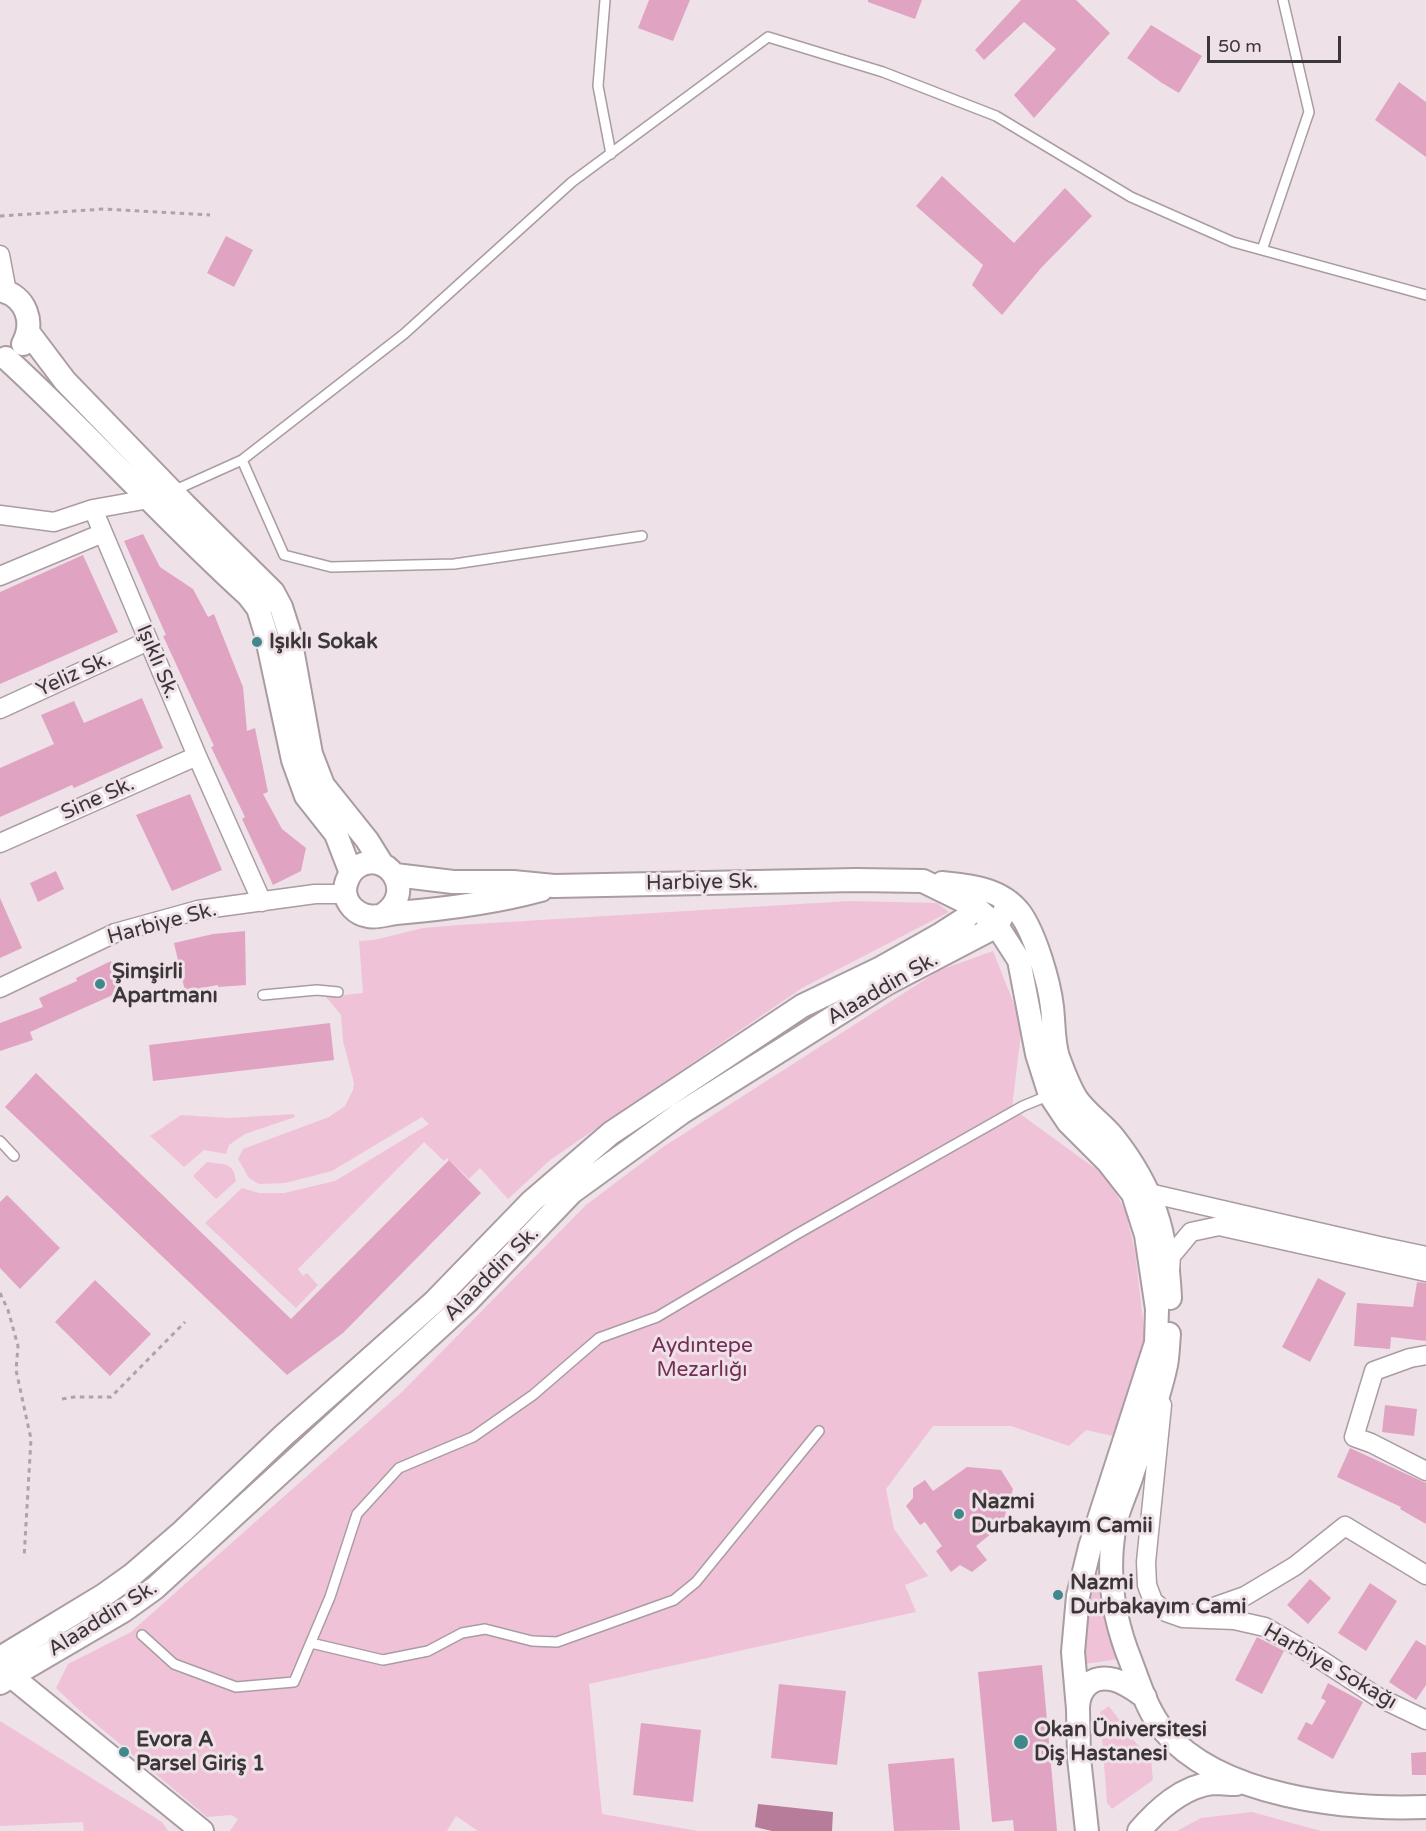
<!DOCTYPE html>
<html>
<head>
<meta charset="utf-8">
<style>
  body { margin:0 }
  #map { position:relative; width:1426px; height:1831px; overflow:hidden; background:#efe1e8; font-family:"Varela Round",sans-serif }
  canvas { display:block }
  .scale { position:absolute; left:1207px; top:36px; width:134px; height:27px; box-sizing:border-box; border:3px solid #3b3638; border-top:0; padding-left:8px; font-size:18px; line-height:21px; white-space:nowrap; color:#3b3638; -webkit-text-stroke:4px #efe1e8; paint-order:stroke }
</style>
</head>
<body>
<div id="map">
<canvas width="1426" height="1831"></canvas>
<div class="scale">50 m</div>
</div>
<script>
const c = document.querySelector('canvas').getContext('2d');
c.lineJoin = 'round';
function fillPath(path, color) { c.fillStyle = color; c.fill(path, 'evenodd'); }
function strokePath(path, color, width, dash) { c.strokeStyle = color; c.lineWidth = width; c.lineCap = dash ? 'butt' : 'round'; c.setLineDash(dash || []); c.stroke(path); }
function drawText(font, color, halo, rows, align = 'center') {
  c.font = font + ' "Varela Round",sans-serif'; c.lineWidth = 6; c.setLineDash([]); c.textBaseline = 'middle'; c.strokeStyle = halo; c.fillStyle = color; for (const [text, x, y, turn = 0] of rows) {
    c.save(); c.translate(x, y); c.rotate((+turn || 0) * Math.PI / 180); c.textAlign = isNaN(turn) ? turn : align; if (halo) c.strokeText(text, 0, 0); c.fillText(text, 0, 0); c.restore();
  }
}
fillPath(new Path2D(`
  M849,901L937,903L949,912L802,988L550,1160L508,1199L480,1168L469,1179L447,1158L444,1161L424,1142L298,1269L303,1276L307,1273L318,1285L296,1308L205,1223L242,1188L259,1193H284L335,1181L429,1124L422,1117L332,1171L285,1183L259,1184L249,1178L238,1159L243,1149L329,1117L345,1106L353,1090L354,1083L343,1041L341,1015L326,997L363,993L359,941L374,940L423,928L459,925Z
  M993,951L1022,1024L1012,1108L1107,1177L1125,1210L1135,1251L1145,1337L1113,1436L1086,1430L1069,1446L1011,1426H933L886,1489L894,1529L928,1576L905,1585L916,1612L589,1684L602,1814L698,1831H478L456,1816L447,1831H230L238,1819L231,1815L207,1817L78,1709L56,1688L68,1664L131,1632L403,1391L586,1205L663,1147L940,970Z
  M294,1114L295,1117L245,1134L229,1145L226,1154L204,1150L184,1167L150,1136L181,1115L229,1118Z
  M207,1162C224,1165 233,1161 236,1181L216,1199L193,1176Z
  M1104,1553L1103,1605L1107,1632L1119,1659L1085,1664L1088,1605Z
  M1109,1706L1136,1743L1151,1758L1153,1780L1112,1809L1107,1803L1100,1712Z
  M0,1721L162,1822L168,1831H84L83,1822L0,1826Z
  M1252,1812L1321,1831H1177L1201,1818Z`), '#f0c2d8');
fillPath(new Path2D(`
  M758,1804L833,1812L832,1831H772L755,1827Z`), '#b67c99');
fillPath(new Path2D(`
  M649,0H690L673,41L638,28Z
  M868,0H922L915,19L868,2Z
  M1021,0H1076L1110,33L1034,118L1014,95L1056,49L1024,22L984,60L975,50Z
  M1151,25L1202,56L1179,93L1162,83L1127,58Z
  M1399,82L1426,102V157L1375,120Z
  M942,176L1014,243L1065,188L1092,216L1041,268L1002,315L972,285L983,265L916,206Z
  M226,236L253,250L234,287L207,273Z
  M143,534L160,567L193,589L208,617L214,614L243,687L247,731L255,728L268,792L263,794L282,829L306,848L301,871L273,885L242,819L245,817L211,747L214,746L163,636L166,635L124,541Z
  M83,555L118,632L0,684V592Z
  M142,698L163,748L74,788L72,785L0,817V768L54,744L41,715L74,701L84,723Z
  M190,794L222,870L172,891L136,815Z
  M56,871L64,889L38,902L30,883Z
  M0,898L22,948L0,958Z
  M245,931L246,985L218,987V985L185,991L174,943L213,934Z
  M111,961L124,990L30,1032L33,1040L0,1051V1023L43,1007L39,998L77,981L76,978Z
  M330,1023L334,1060L153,1081L149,1045Z
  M36,1073L291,1319L449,1160L481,1193L343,1333L287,1375L5,1107Z
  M7,1195L60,1248L20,1289L0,1268V1202Z
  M1318,1278L1346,1293L1310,1362L1282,1347Z
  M95,1280L151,1334L110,1376L55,1322Z
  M1417,1282L1426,1283V1341L1391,1337L1390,1349L1354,1346L1357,1303L1413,1307Z
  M1385,1405L1417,1409L1414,1436L1382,1432Z
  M1350,1448L1426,1483V1524L1400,1509L1401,1507L1337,1477Z
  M967,1467L1001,1470L1013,1489L1002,1525L976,1546L987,1560L972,1572L960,1565L951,1572L936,1551L942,1546L925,1522L920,1525L906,1506L913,1498V1488L925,1480L933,1491Z
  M1310,1579L1331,1598L1308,1624L1287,1605Z
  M1370,1583L1397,1601L1366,1651L1338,1633Z
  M1257,1637L1284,1651L1262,1694L1235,1680Z
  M1416,1640L1426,1646V1685L1416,1700L1389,1682Z
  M1042,1665L1057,1831H1014L1013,1820L992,1822L978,1672Z
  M1328,1683L1363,1702L1333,1759L1297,1739L1306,1722L1312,1725L1326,1701L1321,1698Z
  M779,1684L846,1691L837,1765L771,1758Z
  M641,1723L701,1730L693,1802L633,1795Z
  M1426,1752V1775H1412L1411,1753Z
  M954,1758L960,1830L894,1831L888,1764Z`), '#e0a4c2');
const service = new Path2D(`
  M605,0L598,86L611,154
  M1262,250L1309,112L1283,0
  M242,460L284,555L331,567L454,564L642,536
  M173,491L242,460L404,334L572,182L768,37L883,72L996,116L1131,197L1233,242L1426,295
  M263,995L317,990L338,992
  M0,1141L14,1156
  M142,1635L174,1664L236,1687L294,1682L330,1597L357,1514L399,1468L473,1437L533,1395L599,1338L657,1317L797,1234L1023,1106L1050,1095
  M311,1643L383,1660L428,1651L462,1633L485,1629L532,1641L557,1642L674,1600L696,1582L819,1431`);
const minor = new Path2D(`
  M0,255L7,292
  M93,509L197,756L262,902
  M0,515L54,522L93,509L149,499
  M0,576L103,533
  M0,709L148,641
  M0,843L197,756
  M0,988L115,933L198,910L315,894H345
  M1149,1193L1379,1246L1426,1256
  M1170,1271L1171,1256L1191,1232L1219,1226L1426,1272
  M1426,1355L1410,1358L1374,1371L1354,1437L1371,1443L1426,1471
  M1162,1405L1146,1562L1147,1585L1153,1601L1166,1612L1183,1618L1234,1620L1265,1627L1318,1658L1376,1696L1426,1720
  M1194,1614L1245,1596L1295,1566L1345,1526L1426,1575`);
const tertiary = new Path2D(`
  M0,290C26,296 35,322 23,344
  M28,332L65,381L185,505L273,592L281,607L289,632L311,754L323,785L367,840L382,864
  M6,358C89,434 164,519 248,595L258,608L266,634L293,760L306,796L336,834L351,873
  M395,875L453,882H513L554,886L856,880L923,881L974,906L997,926L1019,960L1037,1054L1050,1095L1068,1122L1108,1162L1133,1194L1146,1235L1157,1309L1156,1343L1090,1547L1078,1596L1073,1652L1078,1709L1079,1758L1087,1831
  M942,883C970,886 1001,888 1020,913C1035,934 1049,981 1052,1007C1054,1023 1053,1042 1058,1057C1062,1068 1070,1088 1076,1098C1086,1113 1103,1124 1114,1138C1154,1189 1167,1233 1170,1298
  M384,914C417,891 386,848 357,867C350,872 345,882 345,891C346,904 356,914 368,916C377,918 387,914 396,913C445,909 494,903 541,890
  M1169,1334C1168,1344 1168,1355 1166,1365C1158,1403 1143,1441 1131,1478C1126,1493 1118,1509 1115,1525C1106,1572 1113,1618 1131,1662C1140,1686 1148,1712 1164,1731C1220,1797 1345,1810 1426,1807
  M0,1658L104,1595L132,1575L183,1531L283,1436L434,1302L532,1201L611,1133L802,1006L879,969L941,934L966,918L974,906
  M3,1665L11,1676L202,1831
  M0,1683L123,1611L155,1588L467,1302L572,1192L681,1113L886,984L997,926L1009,902
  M1078,1707C1079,1687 1093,1674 1115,1680C1126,1683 1136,1691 1145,1697
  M1139,1831C1158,1809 1182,1787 1212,1783C1220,1783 1228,1784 1236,1784`);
strokePath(service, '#a99ca2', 12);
strokePath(minor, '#a99ca2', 21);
strokePath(tertiary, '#a99ca2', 26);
strokePath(new Path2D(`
  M0,216L104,209L210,215
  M0,1293L8,1310L18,1346L16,1370L31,1439L24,1558
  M62,1399L74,1397H111L185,1322`), '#ada3a8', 3, [4.5, 4.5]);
strokePath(service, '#fff', 9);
strokePath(minor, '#fff', 18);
strokePath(tertiary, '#fff', 22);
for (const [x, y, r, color] of [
  [257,642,6,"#40888a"],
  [100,984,6,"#40888a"],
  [959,1514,6,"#40888a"],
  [1058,1595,6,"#40888a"],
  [1021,1742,8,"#40888a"],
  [124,1752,6,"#40888a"]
]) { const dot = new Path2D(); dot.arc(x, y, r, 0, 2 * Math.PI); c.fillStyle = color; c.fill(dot); strokePath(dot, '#efe1e8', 2); }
drawText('bold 21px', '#3b3638', '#efe1e8', [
  ["Işıklı Sokak",269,642],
  ["Şimşirli",112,972],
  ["Apartmanı",112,996],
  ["Nazmi",971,1502],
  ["Durbakayım Camii",971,1526],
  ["Nazmi",1070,1583],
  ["Durbakayım Cami",1070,1607],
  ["Okan Üniversitesi",1034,1730],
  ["Diş Hastanesi",1034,1754],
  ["Evora A",136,1740],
  ["Parsel Giriş 1",136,1764]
], 'left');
drawText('21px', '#3b3638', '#efe1e8', [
  ["Işıklı Sk.",157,662,67],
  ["Yeliz Sk.",74,675,-25],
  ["Sine Sk.",98,799,-24],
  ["Harbiye Sk.",702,883,-1],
  ["Harbiye Sk.",162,924,-15],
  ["Alaaddin Sk.",883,989,-30],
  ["Alaaddin Sk.",492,1274,-45],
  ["Alaaddin Sk.",103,1619,-32],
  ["Harbiye Sokağı",1330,1667,30]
]);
drawText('21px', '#742d55', '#efe1e8', [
  ["Aydıntepe",702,1346],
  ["Mezarlığı",702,1370]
]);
</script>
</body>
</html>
